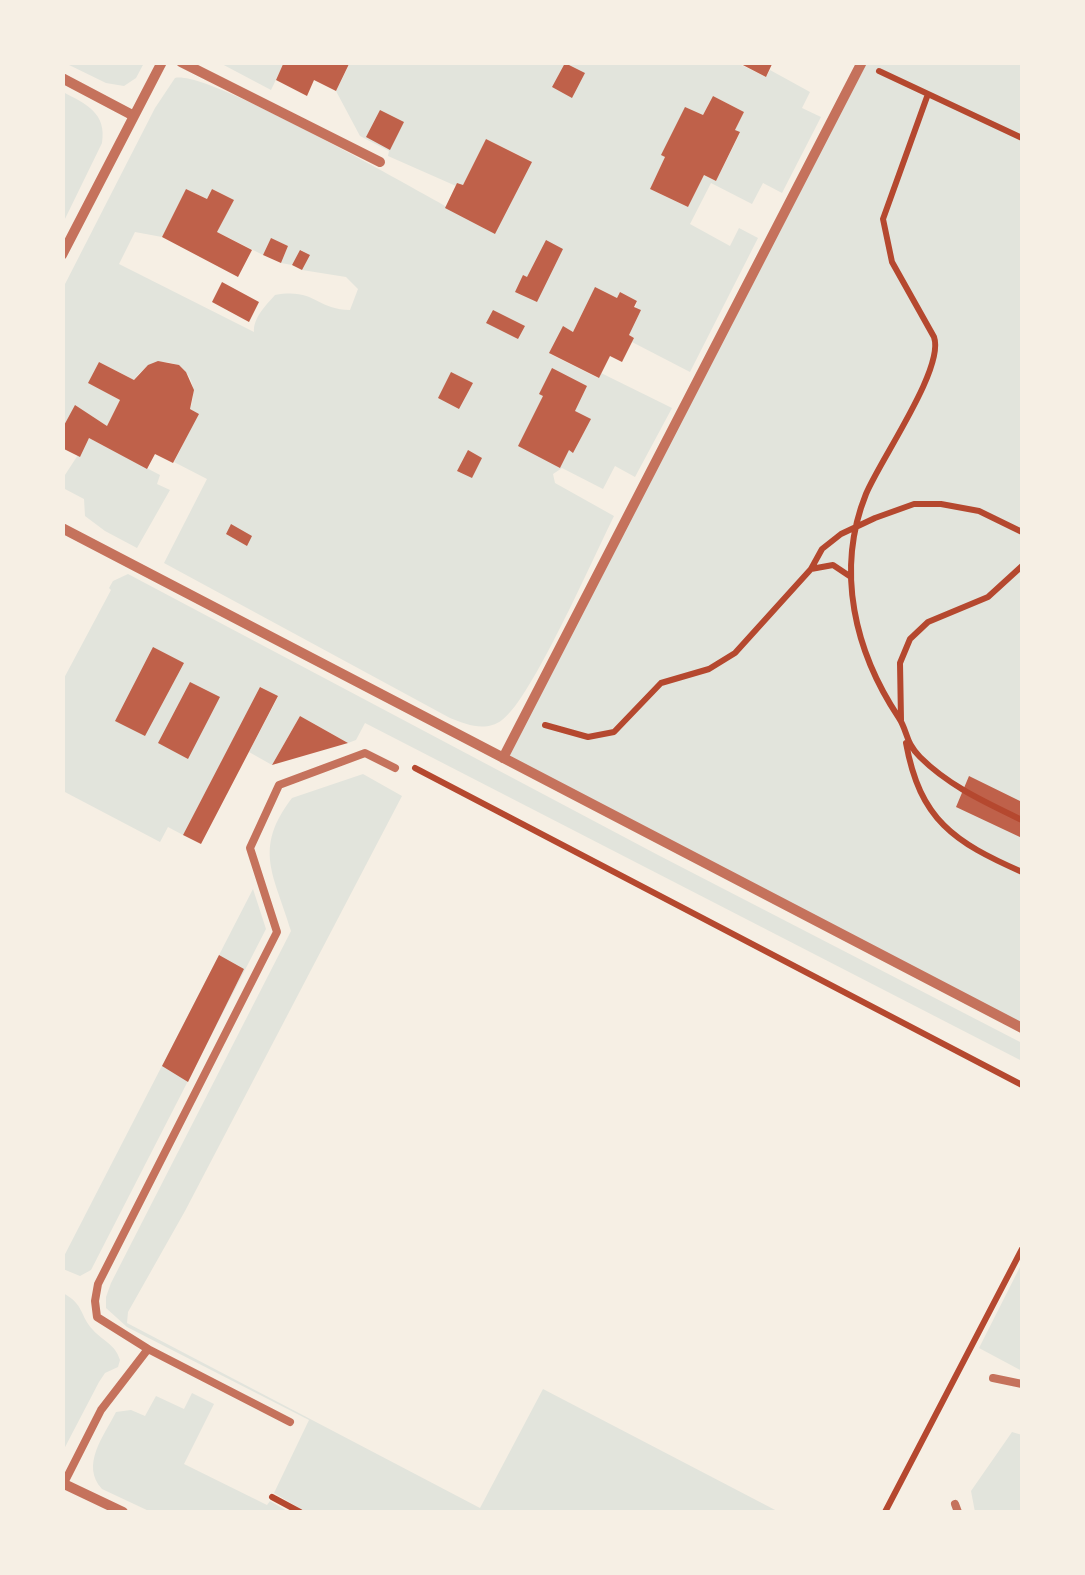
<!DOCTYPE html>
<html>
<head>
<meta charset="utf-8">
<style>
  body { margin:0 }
  #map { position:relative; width:1085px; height:1575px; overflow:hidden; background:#f6efe4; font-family:Arial,sans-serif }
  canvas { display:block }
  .frame { position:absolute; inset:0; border:65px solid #f6efe4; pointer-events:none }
</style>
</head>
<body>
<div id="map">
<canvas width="1085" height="1575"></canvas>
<div class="frame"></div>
</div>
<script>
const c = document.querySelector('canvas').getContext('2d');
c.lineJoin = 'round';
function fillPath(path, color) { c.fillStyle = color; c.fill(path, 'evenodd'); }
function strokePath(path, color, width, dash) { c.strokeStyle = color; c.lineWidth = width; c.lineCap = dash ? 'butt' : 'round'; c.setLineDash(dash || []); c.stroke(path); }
fillPath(new Path2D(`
  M588,62L737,63L766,77L770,70L810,92L802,108L821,117L782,193L763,183L752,204L711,183L690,224L730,246L739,228L758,238L690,372L632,342L634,338L629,335L637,301L620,292L617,298L595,288L573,332L563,327L550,354L598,378L601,373L672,408L635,477L615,466L603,489L562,468L553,474L555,483L614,516C594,556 531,700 502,720C486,732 467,725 450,718L164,563L207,479L174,462L198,414L190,409C206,368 159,343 134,380L99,362L89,383L120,400L107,426L75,406L63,429V288L155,108L175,78C210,68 451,211 495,233L531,161L486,139L463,185L456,186L388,156L389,151L360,136L336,91L350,63ZM713,96L744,112L735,130L740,133L716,181L704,175L688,207L650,189L665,157L662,155L703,115ZM186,189L207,199L212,189L233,200L217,232L263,255L271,239L288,246L281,263L292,265L301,250L309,255L302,270L346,277L358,289L350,310C316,310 316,288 275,295C266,305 253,318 254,332L119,264L135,232L162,237Z
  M65,63H144L136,78L124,86L106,83Z
  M220,63H284L271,90Z
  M862,63H1022V1028L503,758Z
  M63,92C86,104 107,113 102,143L63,223Z
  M89,438L160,475L157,484L170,490L137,548L105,531L85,516L84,499L63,488V478Z
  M128,574L658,855L1022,1043V1061L365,723L356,740L348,743L300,716L272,765L249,752L278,697L261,687L183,835L168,827L160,842L63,791V680L111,590L109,588L113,581Z
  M363,774L402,796L185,1211L128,1312L127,1323L480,1508L543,1389L779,1512H306L274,1493L309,1420L127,1327L106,1308V1297L111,1283L291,931C275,876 252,850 292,798Z
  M253,889L266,929L91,1270L80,1276L63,1269L62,1260Z
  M1022,1263V1371L979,1348Z
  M63,1293C85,1305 79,1315 93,1330C104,1342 115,1344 120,1360L118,1367L105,1373L99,1382L63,1451Z
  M192,1393L214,1404L184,1464L267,1505L270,1501L289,1512H151L102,1489C80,1465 104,1436 116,1412L131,1410L145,1416L156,1396L184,1409Z
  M1012,1432L1022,1435V1512H975L971,1491Z`), '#e2e4dc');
fillPath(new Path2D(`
  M284,62H350L336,91L314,80L307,96L276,80Z
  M737,62H773L766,77Z
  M565,63L585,73L572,98L552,87Z
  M713,96L744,112L735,130L740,132L716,181L704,175L688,207L650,189L665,157L661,155L685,107L703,115Z
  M380,110L404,122L390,150L366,137Z
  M486,139L532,162L495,234L445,208L457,183L463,185Z
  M186,189L207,199L212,189L234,200L217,232L252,250L238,277L162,237Z
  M271,238L288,246L281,263L263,255Z
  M546,240L563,249L537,302L515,292L523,275L527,277Z
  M300,250L310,255L302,270L292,265Z
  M222,282L259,302L249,322L212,302Z
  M595,287L617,298L620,292L637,301L634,307L641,310L629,335L634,338L622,362L610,356L599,378L549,353L563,326L573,332Z
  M493,310L525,326L518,339L486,323Z
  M158,361L179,365L186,372L194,390L190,409L199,414L173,463L155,454L147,469L89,438L80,457L62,448V429L75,405L107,426L120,400L88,383L99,362L134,380L148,365Z
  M552,368L587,386L575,411L591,419L573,453L569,450L560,468L518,446L543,396L539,394Z
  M451,372L473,383L459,409L438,398Z
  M468,450L482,458L472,478L457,471Z
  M231,524L252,536L247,546L226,534Z
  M153,647L184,663L145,736L115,721Z
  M190,682L220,697L188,759L158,743Z
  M260,687L278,696L201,844L183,835Z
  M300,716L348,743L272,765Z
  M969,776L1022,802V838L956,807Z
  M219,955L244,969L188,1082L162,1066Z`), '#bf614a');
strokePath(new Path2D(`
  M879,71L1022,138
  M928,94L883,219L892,262L934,337C945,368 880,460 866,494C835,571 855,652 899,718C908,732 905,742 920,757C949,786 985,802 1022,820
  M811,569L833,565L851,577
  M901,720L900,663L910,639L928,622L988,597L1022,566
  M545,725L588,737L614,732L661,683L709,669L735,653L811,569L822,549L841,534L875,518L914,504H941L979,511L1022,532
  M906,743C920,820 954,842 1022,872
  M415,768L1022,1085
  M272,1497L300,1512
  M885,1512L1022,1249`), '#b5482f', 6);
strokePath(new Path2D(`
  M148,1349L290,1422
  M993,1378L1022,1384
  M64,1483L101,1410L148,1349L97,1317L95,1301L98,1284L277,932L250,848L279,785L365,753L395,768
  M955,1504L958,1512`), '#c5725c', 8);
strokePath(new Path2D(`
  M181,62L380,162
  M62,78L134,116
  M62,255L162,62
  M62,528L1022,1028
  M503,758L862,62
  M62,1483L123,1512`), '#c5725c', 10);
</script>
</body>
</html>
